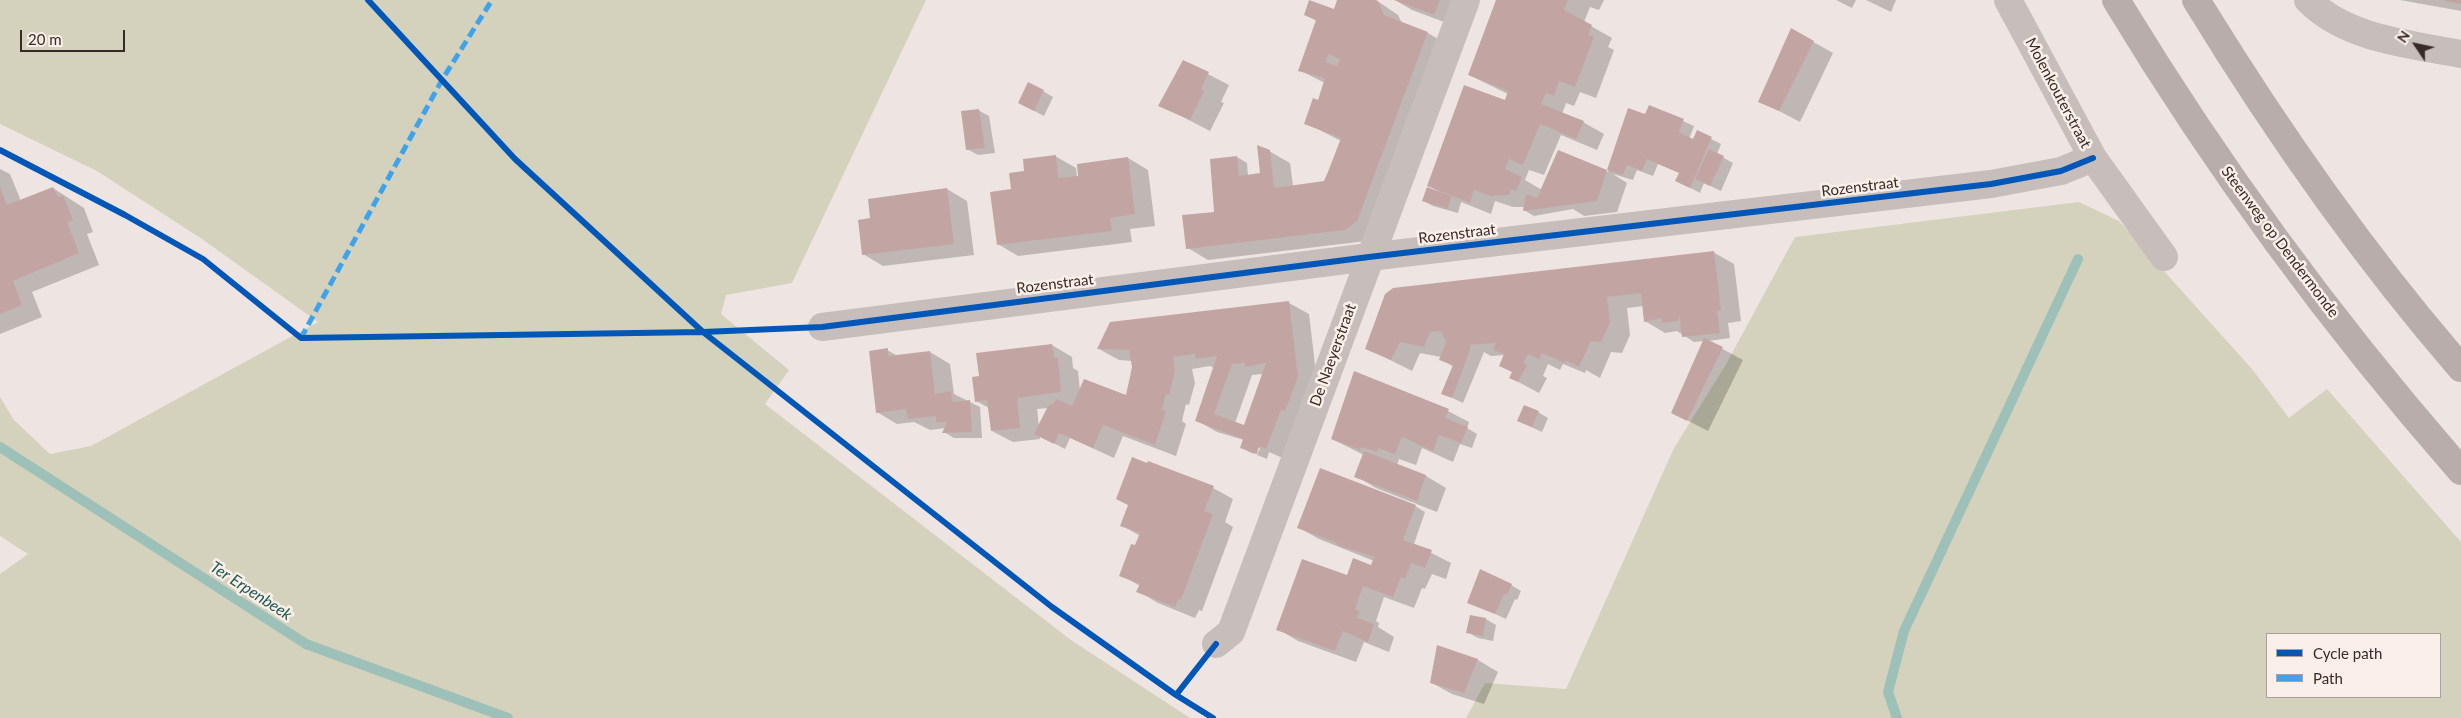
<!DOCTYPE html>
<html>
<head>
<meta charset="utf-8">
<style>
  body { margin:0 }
  #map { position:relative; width:2461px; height:718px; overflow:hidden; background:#eee5e2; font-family:Lato,sans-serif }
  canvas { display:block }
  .legend { position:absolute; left:2266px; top:633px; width:175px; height:65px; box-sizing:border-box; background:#faefe9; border:1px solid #aca09c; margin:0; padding:6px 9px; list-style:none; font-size:15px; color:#382a28 }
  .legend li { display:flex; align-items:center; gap:10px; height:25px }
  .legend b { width:25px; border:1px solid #aca09c }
  .north { position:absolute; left:2391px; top:20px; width:50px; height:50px; -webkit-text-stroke:4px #faefe9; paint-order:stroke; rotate:304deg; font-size:14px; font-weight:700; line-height:20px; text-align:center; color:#382a28 }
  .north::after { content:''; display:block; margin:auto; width:18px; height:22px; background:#382a28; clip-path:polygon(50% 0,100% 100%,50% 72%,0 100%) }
  .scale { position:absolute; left:20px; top:30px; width:105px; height:22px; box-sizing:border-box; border:2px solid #382a28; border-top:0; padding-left:6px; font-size:15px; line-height:18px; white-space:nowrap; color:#382a28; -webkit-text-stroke:4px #faefe9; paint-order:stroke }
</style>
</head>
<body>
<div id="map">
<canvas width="2461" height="718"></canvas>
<ul class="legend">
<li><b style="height:6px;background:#0057b8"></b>Cycle path</li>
<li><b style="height:6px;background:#3fa3eb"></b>Path</li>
</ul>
<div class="north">N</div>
<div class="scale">20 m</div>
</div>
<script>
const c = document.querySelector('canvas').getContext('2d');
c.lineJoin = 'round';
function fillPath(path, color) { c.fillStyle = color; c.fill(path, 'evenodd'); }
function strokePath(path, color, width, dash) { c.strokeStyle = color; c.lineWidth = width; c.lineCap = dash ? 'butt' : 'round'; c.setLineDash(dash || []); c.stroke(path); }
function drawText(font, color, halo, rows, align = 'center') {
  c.font = font + ' Lato,sans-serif'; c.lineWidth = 5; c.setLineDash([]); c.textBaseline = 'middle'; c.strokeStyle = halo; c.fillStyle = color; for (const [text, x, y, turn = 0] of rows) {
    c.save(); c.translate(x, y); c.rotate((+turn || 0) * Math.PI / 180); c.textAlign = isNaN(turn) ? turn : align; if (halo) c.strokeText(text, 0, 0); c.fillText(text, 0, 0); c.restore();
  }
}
fillPath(new Path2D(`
  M0,0H926L792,283L726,295L721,314L789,370L765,404L1071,640L1190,718H0V574L28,554L0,536V397L14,420L50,454L91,446L318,322L202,239L97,171L0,124Z
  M2079,202L2119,221L2252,369L2289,418L2327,389L2461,542V718H1466L1485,683L1566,689L1674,448L1725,366L1795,237ZM2267,634H2440V697H2267Z`), '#d4d2bc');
fillPath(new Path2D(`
  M1338,0H1376L1398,15L1402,23L1428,33L1448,45L1366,241L1208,260L1188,248L1215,213L1237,157L1247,163L1248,176L1261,175L1269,151L1290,163L1293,186L1324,182L1341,141L1306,123L1319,102L1325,83L1299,70L1317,21L1305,15L1334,10Z
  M1395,0H1465L1455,26L1412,10Z
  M1497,0H1604L1599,10L1590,7L1584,22L1612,38L1608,47L1614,50L1596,98L1580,92L1574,106L1566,103L1562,114L1583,122L1604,134L1597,150L1561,135L1544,175L1529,170L1525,180L1542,190L1569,156L1608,172L1629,109L1646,116L1650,106L1694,126L1689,139L1694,141L1711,139L1721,144L1717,154L1733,163L1721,191L1704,183L1700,193L1677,181L1680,173L1658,164L1653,176L1637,170L1633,180L1613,174L1627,183L1617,212L1584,216L1573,209L1534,216L1524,210L1525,207H1513L1495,201L1491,214L1461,202L1458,213L1433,206L1423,201L1439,192L1428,185L1505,102L1508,94L1469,75Z
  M1836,0H1856L1852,8Z
  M1866,0H1896L1891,12Z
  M2400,0H2461V11Z
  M1792,30L1833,53L1800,122L1760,101Z
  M1183,61L1229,85L1221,102L1224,103L1210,131L1160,105Z
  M1043,91L1053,97L1044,116L1019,103Z
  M978,110L989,116L995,153L978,155L967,149Z
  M1055,156L1076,168L1077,178L1128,158L1148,170L1155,226L1130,229L1132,242L1018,256L998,244L1013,190L1026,172Z
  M0,169L10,174L21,201L53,188L84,208L93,232L87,234L99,265L32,292L42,317L0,334Z
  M947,189L967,201L974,255L883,266L863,254L871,220Z
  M1713,252L1734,264L1741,321L1728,323L1730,338L1708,341L1743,360L1708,431L1673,413L1704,341L1694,342L1677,331L1665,333L1645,321L1644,306L1627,308L1630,335L1622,353L1611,352L1600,378L1586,370L1585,373L1563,364L1560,370L1548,364L1543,376L1547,378L1539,393L1511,378L1513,372L1505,355L1491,356L1484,352L1463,403L1442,393L1454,367L1440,359L1441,357L1420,353L1412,371L1366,348Z
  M1289,303L1309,314L1318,390L1287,460L1269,452L1267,459L1257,455L1260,448H1257L1255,454L1251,453L1241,447L1244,440L1217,432L1196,420L1214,368L1210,366L1192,369L1195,383L1189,405L1186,404L1182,421L1186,424L1176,456L1123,436L1114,458L1070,438L1065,449L1040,436V439L1013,442L992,431L989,408L976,401L980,377L1052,345L1072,357L1073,368L1078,371L1080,391L1127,397L1134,367L1132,361L1119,360L1099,349ZM1261,374L1263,376L1244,427L1235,423L1252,375ZM1048,408L1039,427L1037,409Z
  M887,350L898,356L930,352L950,364L954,394L980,407L982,438H954L944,432L946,428L930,430L914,422L897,424L877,412Z
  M1448,411L1469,422L1467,428L1477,434L1472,448L1460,444L1453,462L1422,448L1416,465L1399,459L1397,465L1426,476L1446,488L1437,512L1376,488L1356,476L1364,455L1332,439Z
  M1538,412L1548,418L1542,432L1518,421Z
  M1213,488L1233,499L1225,522L1233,527L1202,611L1199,610L1195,618L1158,603L1138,591L1140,586L1121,575L1140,536L1121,525Z
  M1415,506L1425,512L1414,544L1451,563L1446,579L1432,574L1425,589L1422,588L1414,608L1384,597L1376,621L1379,623L1378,627L1394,637L1389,652L1364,642L1356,662L1298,641L1278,629L1348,577L1371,567L1374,561L1319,539L1298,527Z
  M1511,585L1521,591L1517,600L1515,599L1506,619L1469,602Z
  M1470,616L1486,619L1496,625L1493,641L1478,638L1467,632Z
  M1438,647L1478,660L1498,672L1484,704L1452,694L1432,683Z`), '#0003');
strokePath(new Path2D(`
  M0,447L306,644L508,718
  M1897,718L1888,692L1904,631L2078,259`), '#9dc1b9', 10);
fillPath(new Path2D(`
  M1309,0L1334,9L1337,0H1374L1378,1L1384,15L1428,32L1357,221L1345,230L1186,249L1182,215L1214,212L1210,159L1237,156L1239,176L1260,173L1257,145L1270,150L1274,188L1324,181L1328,172L1341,138L1304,124L1313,98L1318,100L1325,78L1298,71L1316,20L1304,15ZM1328,54L1340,59L1337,66L1326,62Z
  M1394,0H1440L1434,15Z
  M1496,0H1568L1564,10L1592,25L1588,35L1594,37L1575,87L1559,81L1554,96L1546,93L1541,104L1584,121L1576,139L1540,124L1523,165L1509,159L1505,169L1522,177L1516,191L1511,189L1509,195L1491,196L1474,190L1470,203L1427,186L1464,85L1505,100L1508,91L1468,75Z
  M2445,0H2461V4L2445,1Z
  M1791,28L1814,41L1779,111L1758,102Z
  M1183,60L1209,72L1201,89L1204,91L1190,120L1158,106Z
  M1028,82L1044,90L1034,111L1018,103Z
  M1649,105L1684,119L1679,132L1693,139L1697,130L1712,137L1690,188L1675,181L1679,173L1647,159L1642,171L1627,165L1623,175L1607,170L1628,108L1645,114Z
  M979,109L985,148L966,150L961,111Z
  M1709,149L1724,156L1710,186L1695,179Z
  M1558,150L1607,170L1597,201L1523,211L1526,194L1537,198Z
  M1056,155L1058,178L1078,176L1077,164L1128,157L1135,214L1110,218L1112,231L997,245L990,192L1011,189L1009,173L1024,171L1023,159Z
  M0,187L7,205L53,187L58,197L63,195L73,220L67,222L79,253L13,281L22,305L0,314Z
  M1427,187L1451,196L1448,209L1422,201Z
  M947,188L954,244L862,255L858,220L870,218L868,199Z
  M1714,251L1721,310L1717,311L1720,333L1682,337L1679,315L1678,321L1662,323L1661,318L1644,322L1641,293L1607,297L1610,323L1601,342L1591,341L1579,367L1565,360L1564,363L1542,353L1539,359L1528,354L1523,363L1527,365L1518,382L1509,378L1512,372L1499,366L1504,354L1493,350L1496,343L1470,345V350L1452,398L1441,394L1453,365L1439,360L1446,342L1441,331L1430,332L1424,347L1400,342L1391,360L1365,349L1385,294L1393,288Z
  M1289,301L1298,377L1285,411L1281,410L1266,449L1259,446L1257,454L1240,448L1243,439L1195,421L1217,356L1195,359V354L1173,357L1175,371L1169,395L1166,394L1162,409L1166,411L1155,445L1103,425L1093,448L1059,433L1054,444L1034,434L1048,406L1053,404L1057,399L1072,406L1084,379L1126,395L1132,367L1129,350L1097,349L1110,322ZM1245,363V367L1266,363L1244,425L1214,414L1232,364Z
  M1704,338L1723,347L1687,421L1671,413Z
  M1052,344L1054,358H1058L1061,392L1017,398L1020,428L991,431L987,400L975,402L972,377L979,376L976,353Z
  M888,348V356L930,351L935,394L951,391L953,402L970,400L972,432L942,433L947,422H936V416L908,419L906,409L876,413L869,351Z
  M1354,371L1449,409L1445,418L1468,427L1461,443L1439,435L1433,451L1402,437L1395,454L1378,448L1377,452L1361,447L1360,450L1331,439Z
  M1524,405L1539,411L1532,427L1517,421Z
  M1364,451L1426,475L1417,501L1354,477Z
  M1132,457L1147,463L1148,461L1214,486L1204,511L1213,514L1181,600L1178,599L1175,607L1136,592L1140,584L1119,576L1131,544L1135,545L1140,533L1120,526L1128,505L1116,499Z
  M1320,468L1416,505L1403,540L1432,550L1425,568L1411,563L1405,579L1401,577L1393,597L1363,586L1355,609L1359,611L1357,618L1374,624L1368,642L1343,631L1335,651L1276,630L1302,559L1347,575L1353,558L1371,565L1374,557L1337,545V543L1297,528Z
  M1480,569L1512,584L1507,595L1504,594L1495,614L1467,603Z
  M1470,615L1486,618L1483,636L1466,633Z
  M1437,645L1478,659L1464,693L1430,683Z`), '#c2a5a3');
strokePath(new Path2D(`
  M2008,0L2093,158L2164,257
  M2308,0C2346,39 2410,44 2461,54
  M822,327L1369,257L1991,184L2061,171L2093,158
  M1216,644L1231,632L1466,0`), '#c7bebb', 28);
strokePath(new Path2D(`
  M2116,0C2217,167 2333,325 2461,471
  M2196,0C2275,129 2362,254 2461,368`), '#b8adab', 28);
strokePath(new Path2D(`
  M301,338L442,80L492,0`), '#3fa3eb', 5, [10, 5]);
strokePath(new Path2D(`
  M368,0L515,159L703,332L1052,607L1176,695L1213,718
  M0,150L125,215L203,259L301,338L703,332L822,327L1369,257L1991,184L2061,171L2093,158
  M1176,695L1216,644`), '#0057b8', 6);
drawText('15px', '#382a28', '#faefe9', [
  ["Molenkouterstraat",2058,93,62],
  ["Rozenstraat",1860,187,-7],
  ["Rozenstraat",1457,234,-7],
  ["Steenweg op Dendermonde",2280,242,53],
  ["Rozenstraat",1055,284,-7],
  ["De Naeyerstraat",1333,355,-70]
]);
drawText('italic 16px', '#1c5b51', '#faefe9', [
  ["Ter Erpenbeek",251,591,33]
]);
</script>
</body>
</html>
